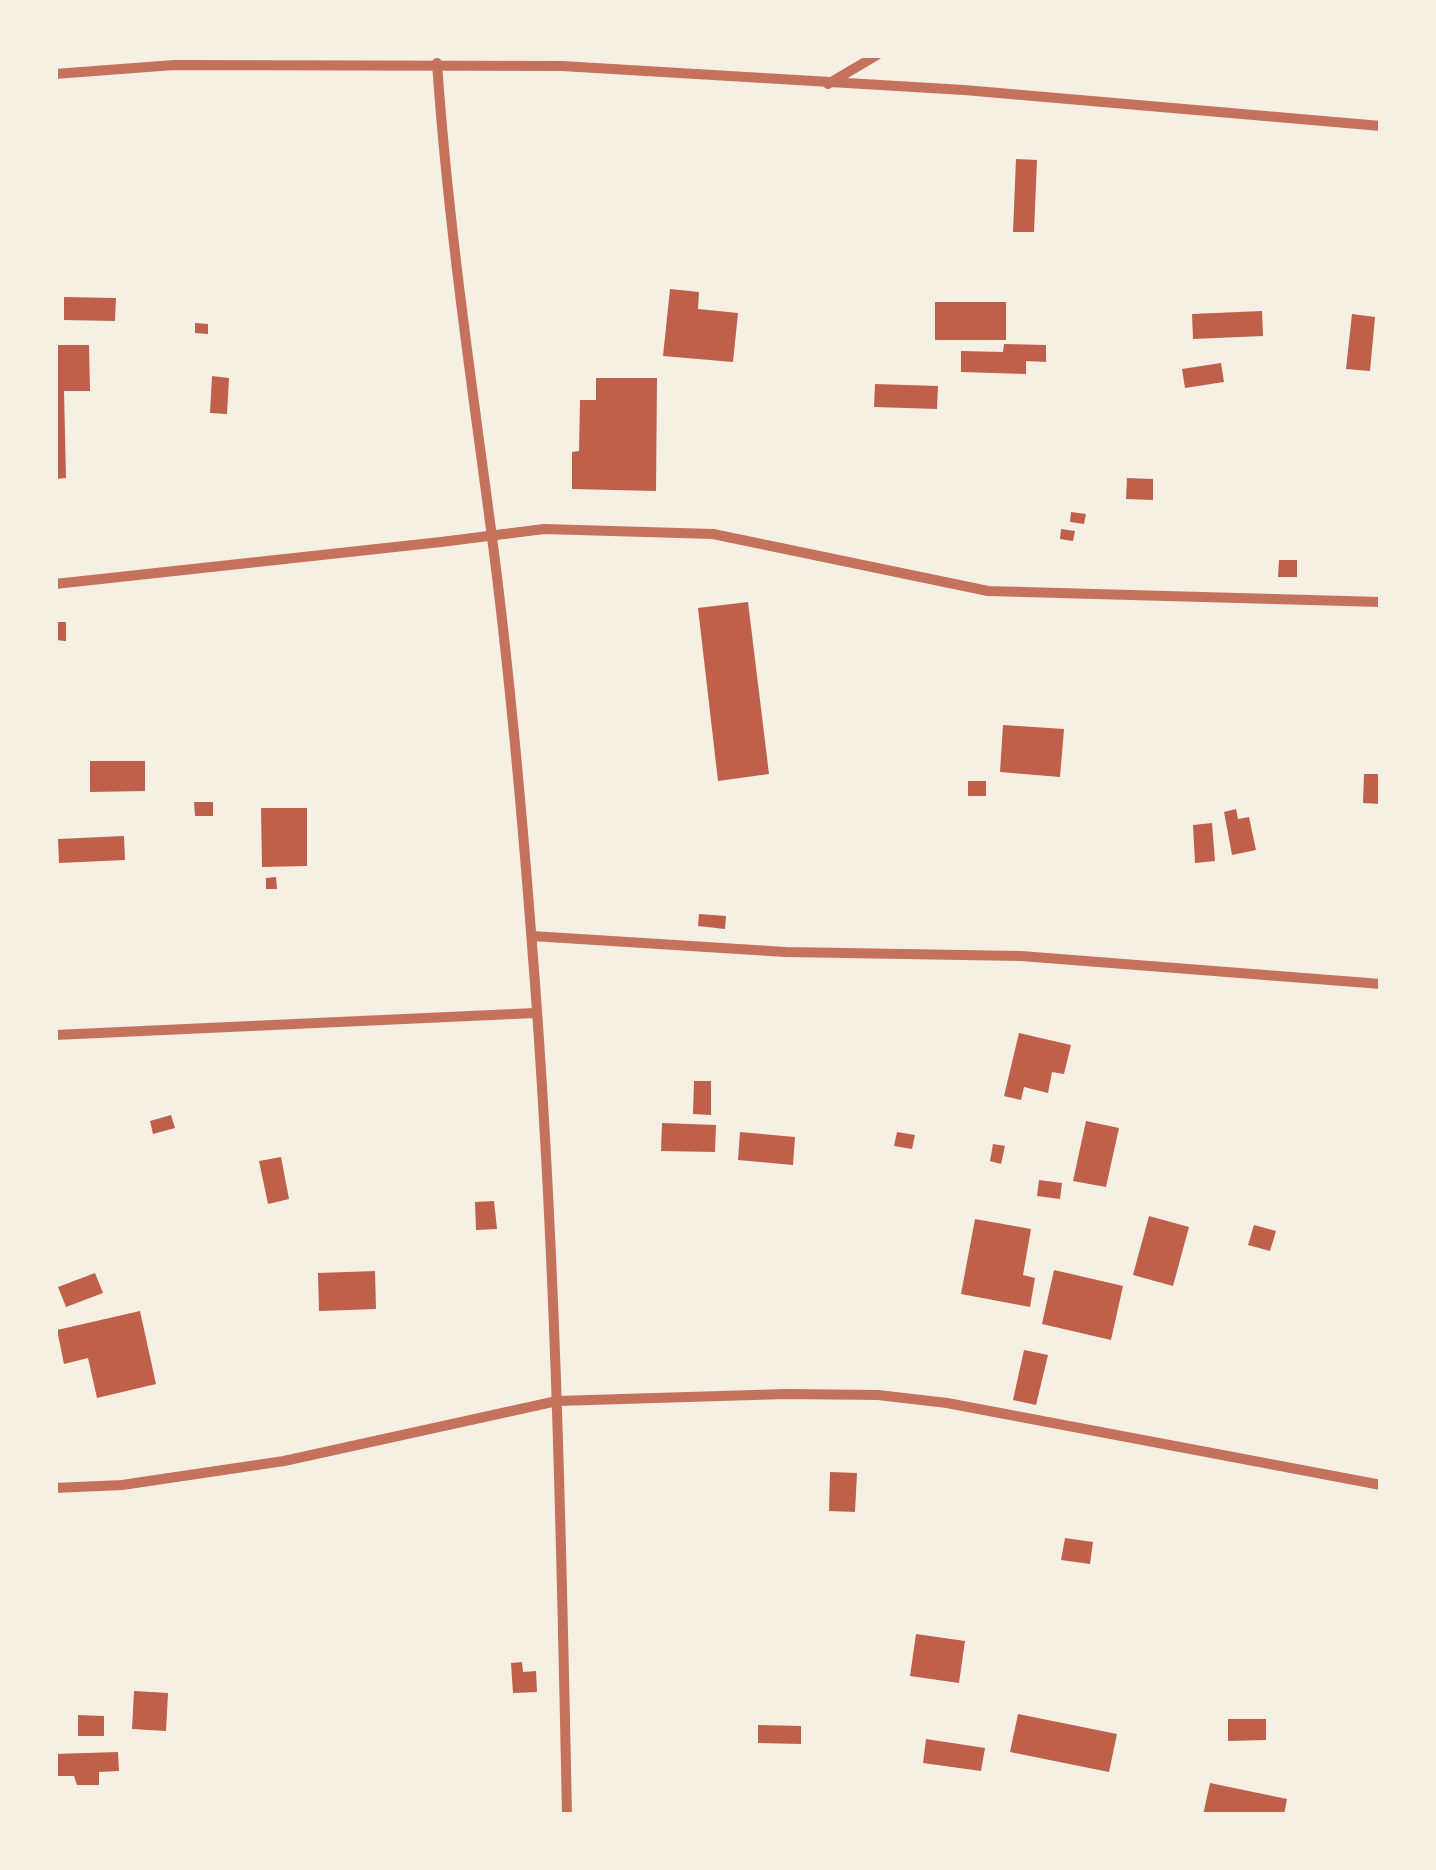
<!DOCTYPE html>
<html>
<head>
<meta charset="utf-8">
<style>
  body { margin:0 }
  #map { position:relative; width:1436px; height:1870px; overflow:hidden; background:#f6efe4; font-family:"Varela Round",sans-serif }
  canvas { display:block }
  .frame { position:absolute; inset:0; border:58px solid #f6efe4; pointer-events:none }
</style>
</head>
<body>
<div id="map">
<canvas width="1436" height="1870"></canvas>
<div class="frame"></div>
</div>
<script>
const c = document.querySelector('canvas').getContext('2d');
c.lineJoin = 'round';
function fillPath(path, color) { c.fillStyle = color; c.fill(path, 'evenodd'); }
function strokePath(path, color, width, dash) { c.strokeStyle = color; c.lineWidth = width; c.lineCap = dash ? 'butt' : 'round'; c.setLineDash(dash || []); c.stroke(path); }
fillPath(new Path2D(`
  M1016,159L1037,160L1034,232H1013Z
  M670,289L699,292L698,309L738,313L733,362L663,356Z
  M64,297L116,298L115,321L64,320Z
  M935,302H1006V340H935Z
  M1262,311L1263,336L1193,339L1192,314Z
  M1352,314L1375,317L1370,371L1346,369Z
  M195,323L208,324V334L195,333Z
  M1004,344L1046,345V362L1026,361V374L961,372V351L1003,352Z
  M55,345H89L90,391H64L66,478L55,479Z
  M1221,363L1224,382L1185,388L1182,369Z
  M212,376L229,378L227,414L210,413Z
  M596,378H657L656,491L572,489V452L579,451L580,400H596Z
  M875,384L938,386L937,409L874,407Z
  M1127,478L1153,479V500L1126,499Z
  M1071,512L1086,514L1084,524L1070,522Z
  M1061,529L1075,531L1073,541L1060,539Z
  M1279,560H1297V577H1278Z
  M748,602L769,774L718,781L698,608Z
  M55,622H66V641L55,640Z
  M1003,725L1064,729L1060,777L1000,772Z
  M90,761H145V791L90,792Z
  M1364,774H1381V804L1363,803Z
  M968,781H986V796H968Z
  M194,802H213V816H195Z
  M261,808H307V866L262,867Z
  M1236,809L1238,819L1249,817L1256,850L1232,855L1224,812Z
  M1212,823L1215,861L1195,863L1193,825Z
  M124,836L125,860L59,863L58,839Z
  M276,877L277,889H266V878Z
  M699,914L726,916L725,929L698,926Z
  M1019,1033L1071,1045L1064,1074L1052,1072L1048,1093L1024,1087L1021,1100L1004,1096Z
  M694,1081H711V1115L693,1114Z
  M171,1115L175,1128L153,1134L150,1121Z
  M1086,1121L1119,1128L1106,1187L1073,1181Z
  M662,1123L716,1125L715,1152L661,1151Z
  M740,1132L795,1137L793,1165L738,1160Z
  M897,1132L915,1135L912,1149L894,1146Z
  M993,1144L1005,1146L1001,1164L990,1161Z
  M281,1157L289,1199L268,1204L259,1161Z
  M1039,1180L1062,1183L1060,1199L1037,1196Z
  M494,1201L497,1229L476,1230L475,1202Z
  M1149,1216L1189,1227L1173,1286L1133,1275Z
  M975,1219L1031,1229L1023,1275L1035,1278L1030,1307L961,1294Z
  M1254,1225L1276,1231L1270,1251L1248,1245Z
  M1054,1270L1123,1286L1111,1340L1042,1324Z
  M375,1271L376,1309L319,1311L318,1273Z
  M95,1273L103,1293L66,1307L58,1287Z
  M140,1311L156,1384L97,1398L88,1358L64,1364L57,1330Z
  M1024,1350L1048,1355L1036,1405L1013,1400Z
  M830,1472L857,1473L855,1512L829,1511Z
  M1065,1538L1093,1542L1090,1564L1061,1560Z
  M916,1634L965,1641L959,1683L910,1676Z
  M522,1662L523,1672L536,1671L537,1692L513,1693L511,1663Z
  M134,1691L168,1693L166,1731L132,1729Z
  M1018,1714L1117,1734L1109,1772L1010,1752Z
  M78,1715L104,1716V1736H78Z
  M1228,1719H1266V1740L1228,1741Z
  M758,1725L801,1726V1744L758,1743Z
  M926,1739L985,1748L981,1771L923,1763Z
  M118,1752L119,1771L99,1772V1785H77L74,1776H55V1754Z
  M1210,1783L1287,1799L1284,1815H1203Z`), '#bf614a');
strokePath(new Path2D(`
  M437,63C448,223 471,378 492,537C509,668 521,801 531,932C555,1226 561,1521 567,1815
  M55,74L174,65L562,66L964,90L1381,126
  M828,84L877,55
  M55,584L441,542L544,529L713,534L988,591L1381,602
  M532,936L786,952L1021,956L1381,984
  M55,1035L535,1013
  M55,1488L122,1485L284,1461L557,1401L786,1394L878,1395L947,1403L1381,1485`), '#c5725c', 10);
</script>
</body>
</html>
